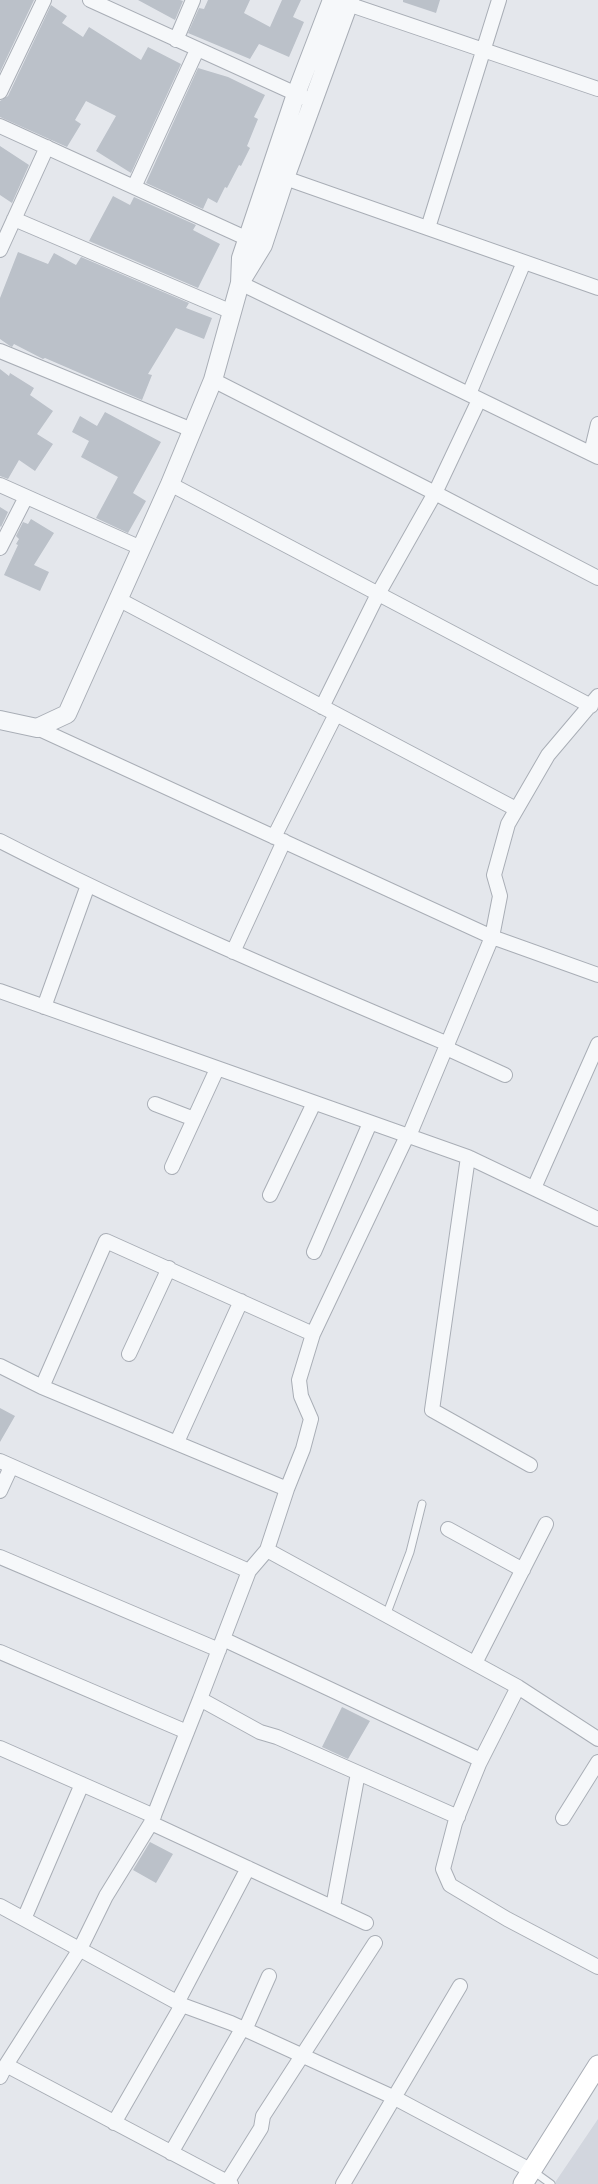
<!DOCTYPE html>
<html>
<head>
<meta charset="utf-8">
<style>
  body { margin:0 }
  canvas { display:block; background:#e4e7ec }
</style>
</head>
<body>
<canvas width="598" height="2184"></canvas>
<script>
const c = document.querySelector('canvas').getContext('2d');
c.lineJoin = 'round';
function fillPath(path, color) { c.fillStyle = color; c.fill(path, 'evenodd'); }
function strokePath(path, color, width, dash) { c.strokeStyle = color; c.lineWidth = width; c.lineCap = dash ? 'butt' : 'round'; c.setLineDash(dash || []); c.stroke(path); }
fillPath(new Path2D(`
  M598,2119V2184H554Z`), '#d2d6de');
fillPath(new Path2D(`
  M0,0H34L0,72Z
  M138,0H180L183,1L175,20Z
  M208,0H250L244,13L270,27L282,0H301L293,17L304,22L289,57L259,44L250,59L188,33L199,8L204,9Z
  M403,0H440L436,13L403,2Z
  M51,5L67,16L62,23L83,37L89,27L141,60L148,47L181,64L131,173L96,151L116,116L86,101L75,120L81,124L67,147L0,117V101L8,96Z
  M198,68L228,77L265,95L254,117L258,119L247,146L250,148L241,166L239,165L227,188L225,187L217,203L208,198L203,209L146,183Z
  M0,146L29,165L12,203L0,195Z
  M113,196L130,205L134,197L196,225L193,230L220,244L198,288L89,241Z
  M18,252L48,264L54,253L76,265L81,257L189,303L186,308L212,318L204,339L176,328L148,374L152,375L142,400L45,358L43,359L14,344L12,347L10,346L0,339V298Z
  M0,369L9,376L10,373L34,388L30,395L53,411L37,434L53,444L35,471L19,460L8,479L0,476Z
  M105,412L161,442L133,493L146,501L128,533L96,518L118,477L81,457L89,441L72,432L80,416L97,426Z
  M0,507L8,512L1,527L0,526Z
  M31,519L54,533L34,565L49,572L40,591L4,575L18,545L16,544L19,539L16,536L23,522L28,524Z
  M0,1408L15,1416L0,1442Z
  M342,1707L370,1721L348,1759L322,1747Z
  M150,1842L173,1854L156,1883L133,1870Z`), '#bbc1c9');
const service = new Path2D(`
  M387,1613L410,1552L422,1504
  M533,2171L551,2184`);
const minor = new Path2D(`
  M90,0L314,102
  M348,4L598,89
  M176,40L193,0
  M0,92L44,0
  M0,126L248,239
  M285,178L598,288
  M134,187L197,50
  M14,219L232,312
  M428,228L499,0
  M0,250L47,147
  M240,283L598,457
  M0,351L192,430
  M213,380L435,493L598,578
  M469,394L524,262
  M591,453L598,424
  M170,484L591,706
  M0,485L141,548
  M0,548L26,497
  M118,599L516,809
  M322,707L378,594L435,493L479,400
  M37,728L492,937L598,975
  M274,837L336,714
  M0,841C146,916 297,980 448,1044
  M233,952L284,841
  M0,991L468,1157L598,1219
  M44,1007L88,885
  M446,1048L505,1075
  M155,1104L194,1119
  M409,1136L492,937L500,896L494,875L508,824L548,755L598,696
  M468,1157L432,1410L530,1465
  M172,1167L217,1069
  M534,1188L598,1044
  M270,1195L314,1103
  M314,1252L370,1123
  M129,1354L169,1268
  M0,1366L42,1387L287,1489L267,1550L249,1571L200,1699
  M42,1387L106,1241L313,1334
  M177,1442L241,1301
  M0,1461L249,1571
  M287,1489L303,1449L311,1419L301,1396L299,1380L313,1334L407,1136
  M0,1491L11,1467
  M448,1529L523,1570
  M267,1550L518,1687
  M0,1557L219,1650
  M223,1639L481,1760
  M0,1652L187,1732
  M475,1663L546,1524
  M598,1739L518,1687L479,1764L455,1823L443,1869L450,1885L507,1919L598,1967
  M0,1748L154,1816
  M563,1818L598,1762
  M151,1823L366,1923
  M0,1906L182,2005L231,2023L393,2097L532,2171
  M333,1907L358,1773
  M24,1919L82,1784
  M177,2003L248,1868
  M245,2030L269,1976
  M6,2065L80,1949L106,1896L151,1823L200,1699L260,1732L277,1737L458,1817
  M0,2077L6,2065L231,2184
  M114,2123L182,2005
  M171,2153L242,2029
  M226,2184L261,2128L263,2116L375,1943
  M343,2184L460,1986`);
const tertiary = new Path2D(`
  M241,281L263,245L285,178L350,0
  M0,720L37,728L67,714L170,484L213,380L240,283L241,258L296,94L332,0`);
const secondary = new Path2D(`
  M523,2184L598,2065`);
strokePath(service, '#a9aeb6', 9);
strokePath(minor, '#a9aeb6', 16);
strokePath(tertiary, '#a9aeb6', 20);
strokePath(secondary, '#a9aeb6', 21);
strokePath(service, '#f6f8fa', 7);
strokePath(minor, '#f6f8fa', 14);
strokePath(tertiary, '#f6f8fa', 18);
strokePath(secondary, '#fff', 19);
</script>
</body>
</html>
